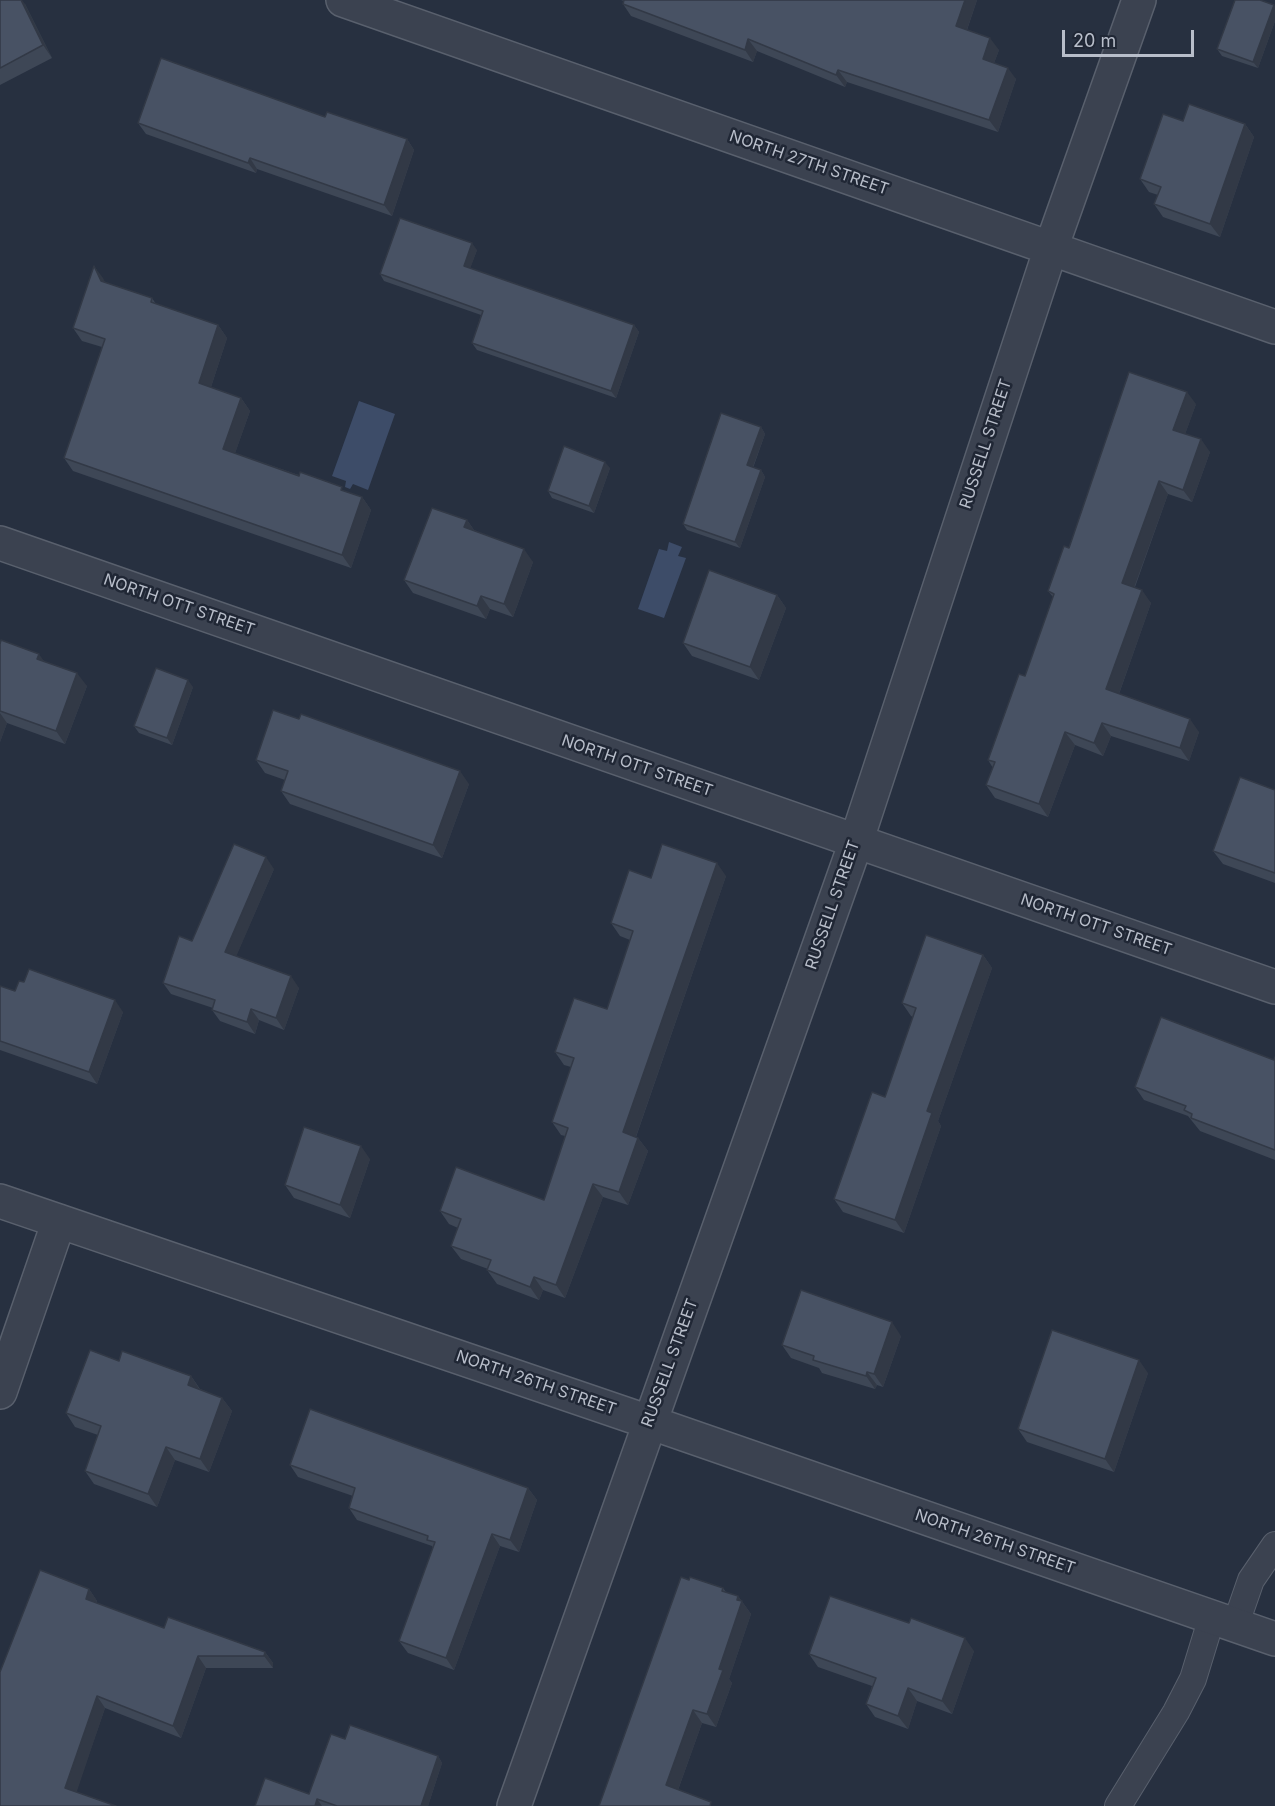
<!DOCTYPE html>
<html>
<head>
<meta charset="utf-8">
<style>
  body { margin:0 }
  #map { position:relative; width:1275px; height:1806px; overflow:hidden; background:#273040; font-family:Inter,sans-serif }
  canvas { display:block }
  .scale { position:absolute; left:1062px; top:30px; width:132px; height:27px; box-sizing:border-box; border:3px solid #b8beca; border-top:0; padding-left:8px; font-size:18px; line-height:21px; white-space:nowrap; color:#b8beca; -webkit-text-stroke:4px #202735; paint-order:stroke }
</style>
</head>
<body>
<div id="map">
<canvas width="1275" height="1806"></canvas>
<div class="scale">20 m</div>
</div>
<script>
const c = document.querySelector('canvas').getContext('2d');
c.lineJoin = 'round';
function fillPath(path, color) { c.fillStyle = color; c.fill(path, 'evenodd'); }
function strokePath(path, color, width, dash) { c.strokeStyle = color; c.lineWidth = width; c.lineCap = dash ? 'butt' : 'round'; c.setLineDash(dash || []); c.stroke(path); }
function drawText(font, color, halo, rows, align = 'center') {
  c.font = font + ' Inter,sans-serif'; c.lineWidth = 5; c.setLineDash([]); c.textBaseline = 'middle'; c.strokeStyle = halo; c.fillStyle = color; for (const [text, x, y, turn = 0] of rows) {
    c.save(); c.translate(x, y); c.rotate((+turn || 0) * Math.PI / 180); c.textAlign = isNaN(turn) ? turn : align; if (halo) c.strokeText(text, 0, 0); c.fillText(text, 0, 0); c.restore();
  }
}
fillPath(new Path2D(`
  M359,401L395,414L368,490L353,484L350,489L345,487L346,481L332,476Z
  M669,542L682,547L678,556L686,558L664,618L638,609L659,549L667,551Z`), '#3d4c68');
const lane = new Path2D(`
  M1235,1626L1251,1580L1275,1545
  M1118,1806L1176,1712L1193,1679L1212,1617`);
const street = new Path2D(`
  M343,0L1275,327
  M0,543L1275,987
  M0,1201L649,1422L1275,1639
  M0,1392L59,1221
  M514,1806L856,842L1051,248L1139,0`);
strokePath(lane, '#59606d', 28);
strokePath(street, '#59606d', 36);
strokePath(lane, '#3b4250', 26);
strokePath(street, '#3b4250', 33);
fillPath(new Path2D(`
  M0,0L25,4L52,58L0,85Z
  M621,0H977L967,30L999,50L994,63L1016,79L998,132L847,82L845,87L757,51L753,62L631,16L623,4L624,1Z
  M1274,5L1275,7V21L1258,68L1222,56L1217,49Z
  M325,117L407,139L414,150L392,216L257,169L256,173L146,134L138,123Z
  M1183,121L1245,124L1254,137L1220,237L1163,217L1154,204L1158,195L1149,192L1140,179Z
  M477,250L470,268L634,325L639,332L616,398L477,350L472,343L481,315L384,281L380,274Z
  M94,266L104,282L152,298L156,304L218,325L227,338L211,387L241,398L250,411L235,453L362,497L371,510L351,568L73,471L64,458L102,347L82,341L73,328Z
  M1196,404L1185,434L1210,452L1192,502L1168,494L1135,587L1151,603L1119,694L1199,732L1189,761L1111,736L1103,756L1075,745L1048,817L995,798L986,785L993,768L988,760L1025,676L1053,597L1048,591L1069,548Z
  M761,427L765,434L753,468L761,470L765,477L740,548L687,530L683,524Z
  M610,468L594,513L552,498L548,491Z
  M467,520L474,530L533,562L513,617L490,609L486,619L413,593L404,580Z
  M777,595L786,608L759,680L692,656L683,643Z
  M0,644L44,661L87,686L65,744L7,723L0,742Z
  M193,687L172,745L139,733L134,726Z
  M256,760L469,784L442,858L290,804L281,791L285,780L265,773Z
  M1275,790V883L1223,864L1213,851Z
  M274,869L236,956L299,988L284,1030L259,1020L255,1034L220,1021L212,1010L213,1008L171,994L163,983L192,941Z
  M726,876L636,1137L638,1138L648,1151L628,1205L603,1197L565,1298L543,1290L539,1300L497,1284L487,1270L488,1269L461,1259L451,1246L458,1228L449,1224L440,1211L544,1200L565,1136L561,1135L552,1122L571,1067L564,1065L555,1052L607,1009L630,940L620,936L611,923L651,878Z
  M983,955L992,968L938,1121L941,1126L904,1233L843,1212L834,1199L885,1097L913,1017L911,1016L902,1003Z
  M0,986L15,991L123,1012L97,1084L0,1050Z
  M1275,1057V1160L1200,1131L1188,1116L1144,1100L1135,1087L1274,1060Z
  M370,1159L350,1218L294,1198L285,1185Z
  M901,1336L883,1387L877,1385L875,1389L822,1373L819,1368L791,1358L782,1345Z
  M119,1361L191,1376L200,1389L222,1398L232,1411L209,1472L175,1460L157,1507L94,1484L85,1471L98,1435L75,1427L66,1413Z
  M1148,1373L1114,1472L1027,1442L1018,1429Z
  M290,1465L528,1488L537,1500L519,1552L500,1546L454,1670L408,1653L399,1641L433,1548L432,1546L357,1520L349,1508L353,1496L298,1477Z
  M689,1580L723,1588L726,1592L738,1596L751,1614L729,1679L732,1683L716,1727L702,1723L678,1790L599,1806Z
  M89,1589L97,1601V1603L164,1628L265,1652L273,1663V1668H206L181,1738L105,1708L76,1792L0,1806Z
  M974,1651L952,1714L917,1701L908,1729L875,1717L866,1704L872,1686L818,1667L809,1654Z
  M345,1739L438,1756L442,1763L428,1806H255L309,1794Z`), '#3e4756');
fillPath(new Path2D(`
  M21,0H22L25,4L52,58L43,45Z
  M965,0H977L964,38L956,26Z
  M1274,5L1275,7V21L1258,68L1253,62Z
  M990,38L999,50L991,71L983,59Z
  M748,39L757,51L753,62L745,50Z
  M1008,68L1016,79L998,132L989,120Z
  M838,70L847,82L845,87L836,75Z
  M1245,124L1254,137L1220,237L1210,224Z
  M407,139L414,150L392,216L384,205Z
  M250,158L257,169L256,173L248,163Z
  M472,243L477,250L469,272L464,266Z
  M94,266L103,278L110,293L101,281Z
  M218,325L227,338L208,396L199,383Z
  M634,325L639,332L616,398L611,391Z
  M1187,392L1196,404L1182,443L1173,430Z
  M241,398L250,411L232,462L223,449Z
  M761,427L765,434L751,472L747,465Z
  M1201,439L1210,452L1192,502L1183,490Z
  M605,462L610,468L594,513L589,506Z
  M761,470L765,477L740,548L735,542Z
  M1159,481L1168,494L1131,596L1122,583Z
  M362,497L371,510L351,568L342,555Z
  M467,520L476,533L464,527Z
  M524,549L533,562L513,617L504,604Z
  M1142,590L1151,603L1116,702L1106,689Z
  M777,595L786,608L759,680L750,667Z
  M481,596L490,609L486,619L477,606Z
  M39,654L48,667L37,659Z
  M77,673L87,686L65,744L56,731Z
  M188,680L193,687L172,745L167,738Z
  M0,713L7,723L0,742Z
  M1190,719L1199,732L1189,761L1180,748Z
  M1102,723L1111,736L1103,756L1094,743Z
  M1065,732L1075,745L1048,817L1039,804Z
  M460,771L469,784L442,858L433,845Z
  M266,857L274,869L233,964L225,952Z
  M717,863L726,876L633,1145L623,1132Z
  M983,955L992,968L938,1121L941,1126L904,1233L895,1220L927,1111Z
  M291,976L299,988L284,1030L276,1018Z
  M115,1000L123,1012L97,1084L89,1072Z
  M251,1009L259,1020L255,1034L247,1022Z
  M638,1138L648,1151L628,1205L619,1192Z
  M361,1146L370,1159L350,1218L340,1205Z
  M593,1184L603,1197L565,1298L556,1285Z
  M534,1277L543,1290L539,1300L530,1287Z
  M892,1322L901,1336L883,1387L874,1374Z
  M1139,1360L1148,1373L1114,1472L1105,1459Z
  M867,1372L877,1385L875,1389L866,1376Z
  M191,1376L200,1390L188,1385Z
  M222,1398L232,1411L209,1472L200,1459Z
  M166,1447L175,1460L157,1507L148,1494Z
  M528,1488L537,1500L519,1552L510,1540Z
  M492,1534L500,1546L454,1670L446,1658Z
  M89,1589L97,1601L94,1611L86,1599Z
  M738,1596L751,1614L729,1679L732,1683L716,1727L707,1714Z
  M965,1638L974,1651L952,1714L942,1701Z
  M265,1652L273,1663V1668L264,1656Z
  M198,1656L206,1668L181,1738L173,1726Z
  M908,1688L917,1701L908,1729L898,1716Z
  M97,1696L105,1708L74,1800L65,1788Z
  M693,1710L702,1723L675,1798L666,1785Z
  M438,1756L442,1763L428,1806H421Z
  M317,1799L322,1806H315Z`), '#323946');
const building = new Path2D(`
  M0,0H21L43,45L0,68Z
  M624,0H965L956,26L990,38L983,59L1008,68L989,120L838,70L836,75L748,39L745,50L623,4Z
  M1235,0H1260L1274,5L1253,62L1217,49Z
  M161,58L325,117L327,112L407,139L384,205L250,158L248,163L138,123Z
  M1189,104L1245,124L1210,224L1154,204L1161,187L1140,179L1163,114L1183,121Z
  M400,218L472,243L464,266L634,325L611,391L472,343L483,311L380,274Z
  M94,266L101,281L152,298L151,302L218,325L199,383L241,398L223,449L299,476L300,472L342,487L341,490L362,497L342,555L64,458L105,339L73,328Z
  M1129,372L1187,392L1173,430L1201,439L1183,490L1159,481L1122,583L1142,590L1106,689L1190,719L1180,748L1102,723L1094,743L1065,732L1039,804L986,785L995,762L988,760L1019,674L1025,676L1054,594L1048,591L1064,546L1069,548Z
  M721,413L761,427L747,465L761,470L735,542L683,524Z
  M564,446L605,462L589,506L548,491Z
  M432,508L467,520L464,527L524,549L504,604L481,596L477,606L404,580Z
  M709,570L777,595L750,667L683,643Z
  M1,640L39,654L37,659L77,673L56,731L0,711V644Z
  M156,668L188,680L167,738L134,726Z
  M273,710L299,719L301,714L460,771L433,845L281,791L288,771L256,760Z
  M1240,777L1275,790V873L1213,851Z
  M234,844L266,857L225,952L291,976L276,1018L251,1009L247,1022L212,1010L215,1000L163,983L179,936L192,941Z
  M662,844L717,863L623,1132L638,1138L619,1192L593,1184L556,1285L534,1277L530,1287L487,1270L491,1260L451,1246L461,1219L440,1211L456,1167L544,1200L568,1128L552,1122L574,1058L555,1052L574,998L607,1009L633,931L611,923L629,870L651,878Z
  M926,935L983,955L927,1111L932,1113L895,1220L834,1199L872,1092L885,1097L916,1008L902,1003Z
  M29,969L115,1000L89,1072L0,1041V986L15,991L19,981L24,982Z
  M1161,1017L1274,1060L1275,1057V1150L1191,1118L1192,1114L1184,1110L1186,1106L1135,1087Z
  M304,1127L361,1146L340,1205L285,1185Z
  M801,1290L892,1322L874,1374L867,1372L866,1376L813,1360L814,1356L782,1345Z
  M1052,1330L1139,1360L1105,1459L1018,1429Z
  M90,1350L119,1361L122,1351L191,1376L188,1385L222,1398L200,1459L166,1447L148,1494L85,1471L101,1426L66,1413Z
  M310,1409L528,1488L510,1540L492,1534L446,1658L399,1641L435,1542L427,1540L428,1536L349,1508L355,1488L290,1465Z
  M40,1570L89,1589L86,1599L164,1628L168,1617L265,1652L264,1656H198L173,1726L97,1696L65,1788L116,1806H0V1672Z
  M681,1577L689,1580L690,1577L723,1588L722,1591L738,1596L737,1600L742,1601L719,1669L723,1670L707,1714L693,1710L666,1785L711,1802L710,1806H599Z
  M830,1596L909,1623L911,1618L965,1638L942,1701L908,1688L898,1716L866,1704L876,1678L809,1654Z
  M350,1725L438,1756L421,1806H337L317,1799L315,1806H255L265,1778L309,1794L331,1734L345,1739Z`);
fillPath(building, '#485264');
strokePath(building, '#323946', 1.5);
drawText('16px', '#b8beca', '#202735', [
  ["NORTH 27TH STREET",809,163,19],
  ["RUSSELL STREET",986,444,-72],
  ["NORTH OTT STREET",179,605,19],
  ["NORTH OTT STREET",637,766,19],
  ["RUSSELL STREET",833,905,-71],
  ["NORTH OTT STREET",1096,925,19],
  ["RUSSELL STREET",670,1363,-70],
  ["NORTH 26TH STREET",536,1383,19],
  ["NORTH 26TH STREET",995,1542,19]
]);
</script>
</body>
</html>
